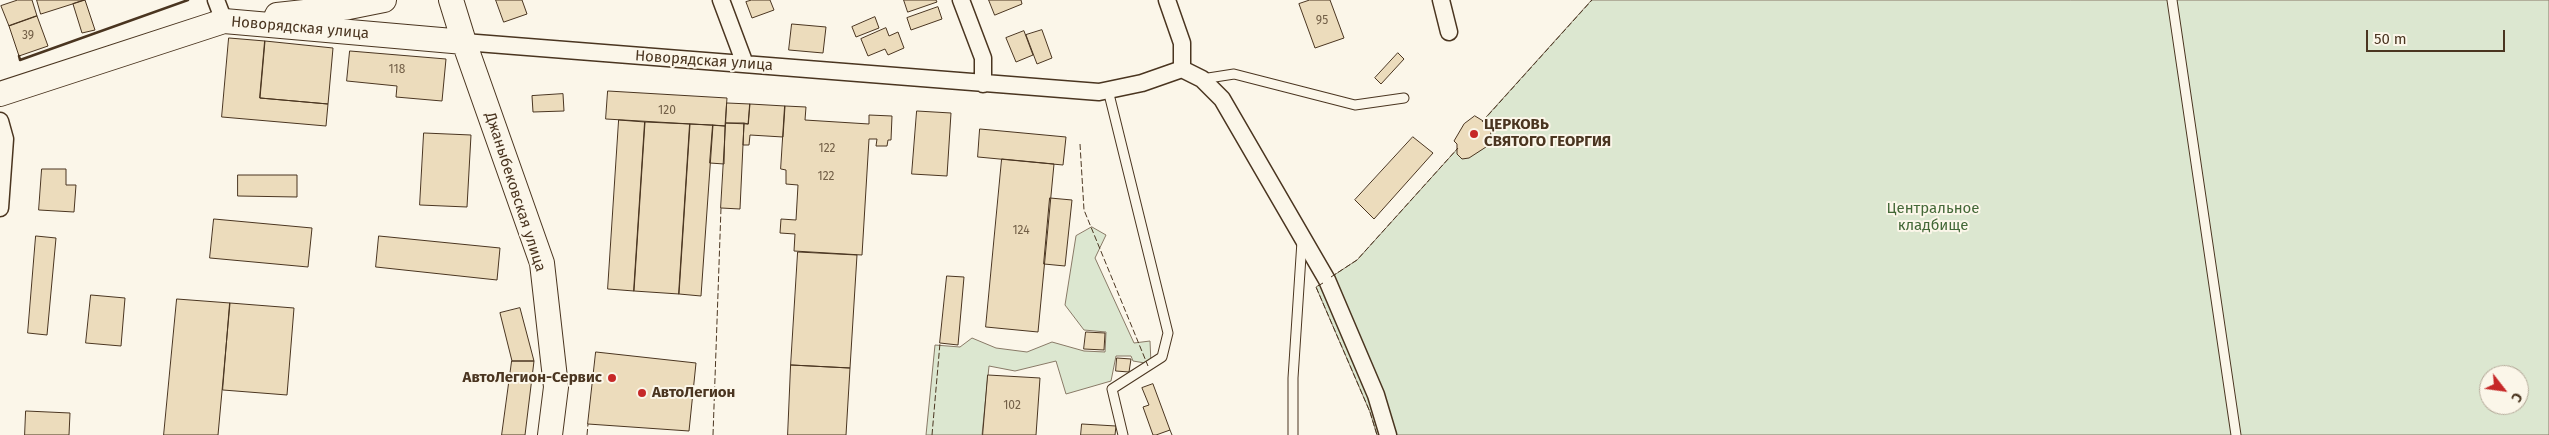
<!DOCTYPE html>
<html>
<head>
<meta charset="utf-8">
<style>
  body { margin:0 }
  #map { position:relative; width:2549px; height:435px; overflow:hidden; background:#fbf6e9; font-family:"Fira Sans",sans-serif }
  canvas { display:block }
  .north { position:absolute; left:2479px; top:365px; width:50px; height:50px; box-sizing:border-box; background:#fbf6e9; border:1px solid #b4a999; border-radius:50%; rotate:120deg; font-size:14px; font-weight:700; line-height:20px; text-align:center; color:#4a3520 }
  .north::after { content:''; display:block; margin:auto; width:18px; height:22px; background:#c62828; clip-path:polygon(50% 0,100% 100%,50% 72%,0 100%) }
  .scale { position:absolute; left:2366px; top:30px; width:139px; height:22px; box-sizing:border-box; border:2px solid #4a3520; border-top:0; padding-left:6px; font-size:15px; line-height:18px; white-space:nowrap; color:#4a3520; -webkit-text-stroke:4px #fbf6e9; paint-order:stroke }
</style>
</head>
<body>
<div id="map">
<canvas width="2549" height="435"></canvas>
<div class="north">С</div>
<div class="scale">50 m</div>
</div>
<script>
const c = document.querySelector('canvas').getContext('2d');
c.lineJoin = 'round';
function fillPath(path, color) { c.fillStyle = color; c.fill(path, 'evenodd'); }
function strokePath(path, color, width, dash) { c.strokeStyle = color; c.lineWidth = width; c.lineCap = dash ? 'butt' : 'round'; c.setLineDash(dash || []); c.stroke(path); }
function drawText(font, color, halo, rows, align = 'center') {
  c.font = font + ' "Fira Sans",sans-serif'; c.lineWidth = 4; c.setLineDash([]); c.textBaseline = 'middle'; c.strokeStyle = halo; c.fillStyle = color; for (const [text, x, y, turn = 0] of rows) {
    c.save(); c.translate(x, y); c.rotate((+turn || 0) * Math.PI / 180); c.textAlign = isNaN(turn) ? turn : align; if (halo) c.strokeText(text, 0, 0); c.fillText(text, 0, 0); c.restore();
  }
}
const green = new Path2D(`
  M1592,0H2549V435H1377L1370,412L1316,287L1357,260ZM2489,375H2519V405H2489Z
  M1092,227L1106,235L1095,258L1134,343L1150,341L1151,364L1133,361L1131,356H1116L1111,381L1066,394L1056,361L1015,371L989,366L982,435H926L935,345L960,347L972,338L996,348L1027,352L1052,342L1084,351L1105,352L1106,332L1084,330L1065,305L1076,236Z`);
fillPath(green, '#dce7d0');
strokePath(green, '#887966', 1);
const building = new Path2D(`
  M18,0H32L37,16L9,26L1,6Z
  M37,0H85L41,14Z
  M85,0L95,30L82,33L73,4Z
  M496,0H522L527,14L504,22Z
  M752,0H770L774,10L752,18L746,2Z
  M904,0H936L937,2L908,12Z
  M989,0H1021L1022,4L995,15Z
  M1310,0H1330L1344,38L1315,48L1299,4Z
  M938,7L942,19L911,30L907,18Z
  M37,16L48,46L19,56L9,26Z
  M875,17L879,28L856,37L852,27Z
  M792,24L826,27L823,53L789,50Z
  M886,28L889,36L898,32L904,48L888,55L885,49L868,56L861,39Z
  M1042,30L1052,58L1037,64L1026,35Z
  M1024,31L1033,55L1016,62L1006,38Z
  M229,38L265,41L260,98L328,104L326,126L222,117Z
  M265,41L333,48L328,104L260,98Z
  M350,51L446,59L442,101L396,97L397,86L347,81Z
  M1398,53L1404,59L1381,84L1375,78Z
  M608,91L727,98L725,126L606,119Z
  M563,94L564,111L533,112L532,96Z
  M727,103L750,104L748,124L726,123Z
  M750,104L785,106L783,137L750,135L749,145H743L744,123L748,124Z
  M785,106L806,107L805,120L869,124V115L892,116L891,140H888L887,146H876L877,139H869L862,255L794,251L795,234L780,233L781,219L796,220L798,185L786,184V170L781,169Z
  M917,111L951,113L947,176L912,174Z
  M1475,116L1493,127L1486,147L1469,158L1462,159L1457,154V144L1454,141L1464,124Z
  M619,120L645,122L634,291L608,289Z
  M645,122L690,124L679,294L634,291Z
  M726,123H744L740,209L721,208Z
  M690,124L713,125L701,296L679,294Z
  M713,125L725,126L724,164L710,163Z
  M980,129L1066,137L1063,165L978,157Z
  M424,133L471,135L467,207L420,205Z
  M1413,137L1433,153L1374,219L1355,200Z
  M1002,159L1054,164L1038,332L986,327Z
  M42,169H66V185H76L74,212L39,210Z
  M238,175H297V197L238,196Z
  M1050,198L1072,200L1065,266L1044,264Z
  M214,219L312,228L308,267L210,258Z
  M36,236L56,238L47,335L28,333Z
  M379,236L500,248L497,280L376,267Z
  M798,252L857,255L850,368L791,365Z
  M947,276L964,277L958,345L940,343Z
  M91,295L125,298L121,346L86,343Z
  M177,299L230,303L218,435H164Z
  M230,303L294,308L287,395L223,390Z
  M520,308L534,361H512L500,313Z
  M1086,332L1105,333L1104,350L1084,349Z
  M596,352L696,363L689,431L588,424Z
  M1117,358L1131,359L1129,372L1116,371Z
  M512,361H534L525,435H502Z
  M791,365L850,368L846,435H788Z
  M988,375L1040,378L1036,435H983Z
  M1153,384L1170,430L1156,435H1153L1143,407L1149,405L1142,388Z
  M26,411L70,413L69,435H25Z
  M1082,424L1116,426L1115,435H1081Z`);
fillPath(building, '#ecdcbc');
strokePath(building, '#4a3520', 1);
const lane = new Path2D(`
  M2172,0L2236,435
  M1202,79L1234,74L1355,105L1404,98
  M1108,90L1168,333L1162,357L1112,389L1123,435
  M1293,435V378L1302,241`);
const street = new Path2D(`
  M216,0L224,21
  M721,0L745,64
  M961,0L983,58V84
  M1167,0L1182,43V69
  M1441,0L1449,32
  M464,42L1099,92L1142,83L1182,69
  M1182,69L1202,79L1222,99L1327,280L1376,395L1388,435
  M0,121L5,139L0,208`);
const secondary = new Path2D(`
  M451,0L464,42L542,263L556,387L550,435
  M277,15L349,7L384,0
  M0,94L224,21L464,42`);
strokePath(lane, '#4a3520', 11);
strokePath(street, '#4a3520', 19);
strokePath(secondary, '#4a3520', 26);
strokePath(lane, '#fbf6e9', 9);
strokePath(street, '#fbf6e9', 16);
strokePath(secondary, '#fbf6e9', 24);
strokePath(new Path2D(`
  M1482,122L1592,0
  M1080,144L1084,210L1148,366
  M1331,277L1357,260L1458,148
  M1323,283L1316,287L1370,412L1377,435
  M1170,430L1172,435
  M587,435L588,424
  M713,435L721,208
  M932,435L940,343`), '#4a3520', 1, [6, 2.5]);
strokePath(new Path2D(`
  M19,56L20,60L188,0`), '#4a3520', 2.5);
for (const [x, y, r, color] of [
  [1474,134,5,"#c62828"],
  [612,378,5,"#c62828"],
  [642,393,5,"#c62828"]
]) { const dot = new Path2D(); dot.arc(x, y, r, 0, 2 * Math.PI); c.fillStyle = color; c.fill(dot); strokePath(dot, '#fbf6e9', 2); }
drawText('12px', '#725f47', null, [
  ["95",1322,21],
  ["39",28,36],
  ["118",397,70],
  ["120",667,111],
  ["122",827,149],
  ["122",826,177],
  ["124",1021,231],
  ["102",1012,406]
]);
drawText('15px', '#4a3520', '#fbf6e9', [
  ["Новорядская улица",300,28,5],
  ["Новорядская улица",704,61,4],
  ["Джаныбековская улица",515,192,72]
]);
drawText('bold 15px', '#4a3520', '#fbf6e9', [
  ["ЦЕРКОВЬ",1484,125],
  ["СВЯТОГО ГЕОРГИЯ",1484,142],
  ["АвтоЛегион-Сервис",602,378,"right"],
  ["АвтоЛегион",652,393]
], 'left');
drawText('15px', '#436837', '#fbf6e9', [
  ["Центральное",1933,209],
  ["кладбище",1933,226]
]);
</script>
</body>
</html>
